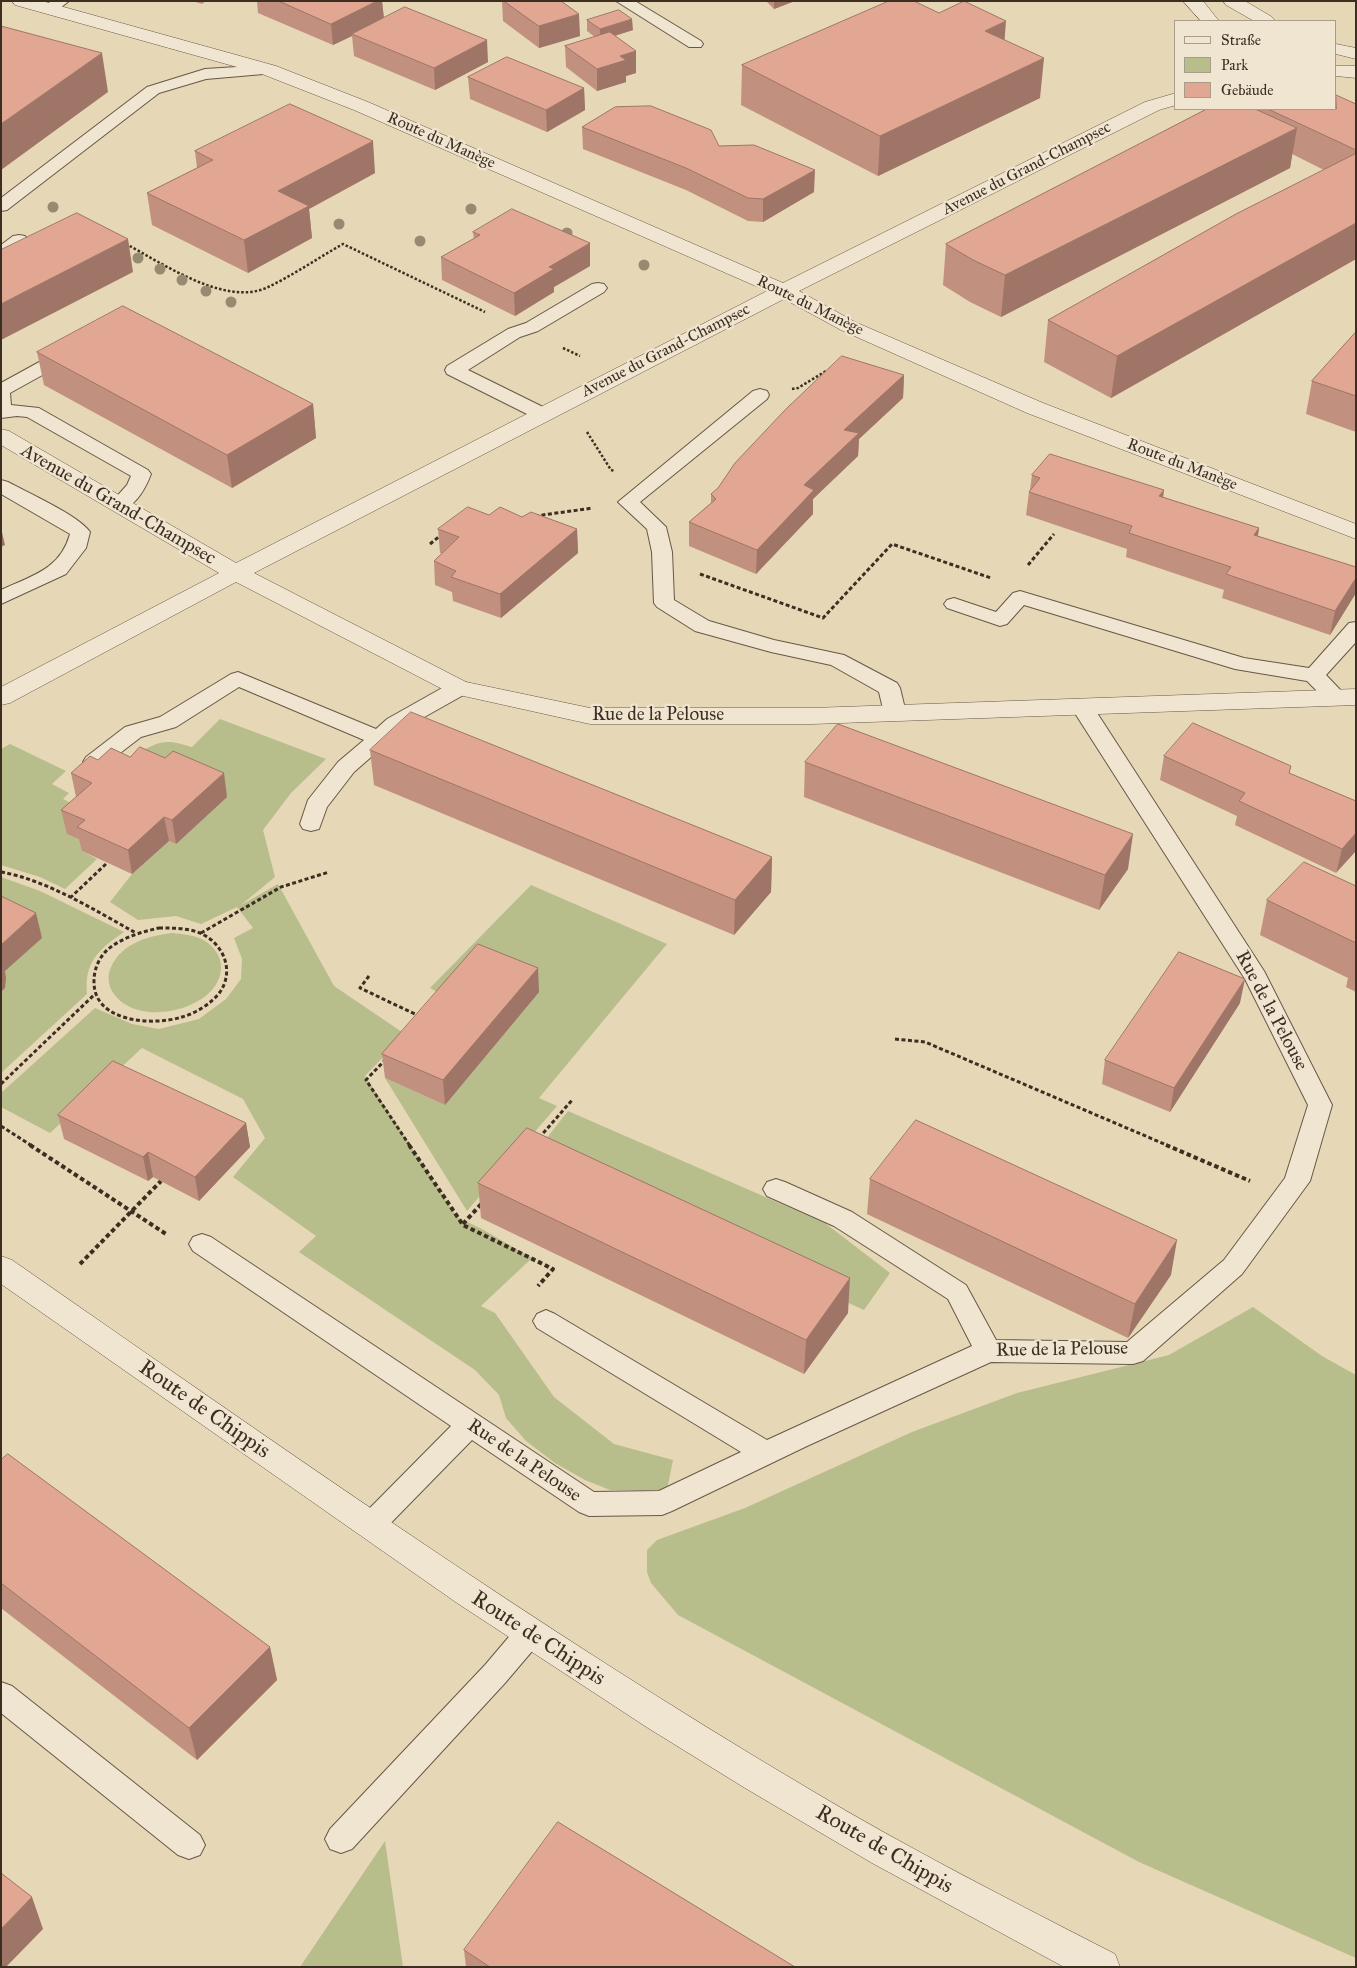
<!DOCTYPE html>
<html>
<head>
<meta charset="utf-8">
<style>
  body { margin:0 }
  #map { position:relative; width:1357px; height:1968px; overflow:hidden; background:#e6d7b7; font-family:"IM FELL Great Primer",serif }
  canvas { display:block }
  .frame { position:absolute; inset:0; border:2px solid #3d2e22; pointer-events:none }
  .legend { position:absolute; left:1174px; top:20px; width:162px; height:90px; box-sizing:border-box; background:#efe5d0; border:1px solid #a89c8a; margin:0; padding:6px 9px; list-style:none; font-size:15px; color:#3d2e22 }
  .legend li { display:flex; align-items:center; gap:10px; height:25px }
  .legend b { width:25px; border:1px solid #a89c8a }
</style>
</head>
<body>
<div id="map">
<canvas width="1357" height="1968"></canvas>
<div class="frame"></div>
<ul class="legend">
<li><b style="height:6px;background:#efe5d0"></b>Straße</li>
<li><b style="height:14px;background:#b8bd8c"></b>Park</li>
<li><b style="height:14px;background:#e1a793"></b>Gebäude</li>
</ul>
</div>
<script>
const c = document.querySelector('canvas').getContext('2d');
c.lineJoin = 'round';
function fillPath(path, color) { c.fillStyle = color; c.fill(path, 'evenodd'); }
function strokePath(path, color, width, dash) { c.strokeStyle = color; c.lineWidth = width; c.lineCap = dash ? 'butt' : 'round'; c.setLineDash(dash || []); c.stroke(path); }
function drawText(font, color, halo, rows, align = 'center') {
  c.font = font + ' "IM FELL Great Primer",serif'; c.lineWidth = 4.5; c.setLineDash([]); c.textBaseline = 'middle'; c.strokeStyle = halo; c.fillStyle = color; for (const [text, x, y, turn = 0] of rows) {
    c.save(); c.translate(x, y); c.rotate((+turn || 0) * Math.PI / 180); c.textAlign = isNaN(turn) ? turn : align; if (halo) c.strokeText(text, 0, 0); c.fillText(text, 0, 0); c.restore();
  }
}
fillPath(new Path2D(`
  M220,719L326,759L291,793L263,830L275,877L241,905L278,884L334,986L405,1034L365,1076L457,1217L480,1228L532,1258L481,1306L495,1313L554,1397L614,1444L673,1460L667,1490H610L585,1480L555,1463L526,1441L506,1418L499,1395L475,1370L299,1252L316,1236L233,1177L265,1138L243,1099L142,1048L50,1133L1,1107V1093L95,1008L132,1024L159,1029L199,1019L226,999L241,979L242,959L234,938L253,928L237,907L201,924L176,916L138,920L110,902L132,874L169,841L176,844L140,752C163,739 168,740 192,747Z
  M10,744L66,771L52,784L69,793L63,799L91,813L90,844L82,851L97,859L65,889L40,877L1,865V749Z
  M1,877L40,891L124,932C99,949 84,962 87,994L1,1073V992L4,972Z
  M531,885L667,944L539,1098L557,1106L467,1211L385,1078L445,1105L452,1001L430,988Z
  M172,933C183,934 195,935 205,941C225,954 226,976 210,992C187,1015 131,1023 112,991C109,987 108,978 109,973C117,945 146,936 172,933Z
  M568,1111L825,1223L890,1273L864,1310L531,1158Z
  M1253,1307L1322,1356L1356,1375V1958L1139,1862L678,1615L651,1583L647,1572V1550L657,1540L745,1508L912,1432L1017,1393L1169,1355Z
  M385,1841L403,1967H300Z`), '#b8bd8c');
const service = new Path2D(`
  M51,1H69L55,12H45L42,9Z
  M616,1H635L701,41L703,44L701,47H689Z
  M269,65L275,67L277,70L275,73L206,79L159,93L7,210L1,211V198L147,87L205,69Z
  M19,235L25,236L28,240C22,248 11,257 1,259V245L13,236Z
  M598,283L604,284L607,288L604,292L538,331L520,337L468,370L549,410L551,414L549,418L542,420L535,418L447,374L445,370L447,366L508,329L526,323L592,284Z
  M69,347L75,349L78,353L75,357L10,393L11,405L39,408L148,470L151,474C145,490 132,514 112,509L109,505L127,485L131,476L27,417L17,416L1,418V383L63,349Z
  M760,389L767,391L769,395L767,399L640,502L666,527L672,552L674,600L709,621L774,640L844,655L897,683L900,688L906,713L903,718L895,720L887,718L884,713L879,692L831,665L771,652L695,631L657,607L654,603L652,552L647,529L618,502L753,391Z
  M1,480L8,482C28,493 78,515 90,532L86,548L66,574L1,604V590C31,576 60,570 70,534L1,494Z
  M1020,591L1244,658L1309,668L1349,623L1356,622V642L1326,675L1348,698L1345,703L1337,705L1329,703L1307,681L1235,669L1024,605L1007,624L1000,626L947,608L944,604L947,600L954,598L996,612L1013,593Z
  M238,672L376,729L387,719L451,683L459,681L467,683L470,688L467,693L403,729L354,772L327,807L319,829L311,831L303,829L300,824L308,800L338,762L364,740L239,687L176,727L141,737L102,767L94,769L86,767L83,762L86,757L125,727L160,717L231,674Z
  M1082,700L1090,702L1264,971L1332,1105L1310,1181L1242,1274L1143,1361L1133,1364L991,1362L807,1446L672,1511L662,1515L589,1516L579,1512L472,1440L380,1534L370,1538L360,1534L356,1526L360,1518L451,1426L193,1251L189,1244L193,1237L202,1234L211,1237L594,1492L659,1491L741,1452L537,1328L533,1321L537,1314L546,1310L555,1314L767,1440L972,1346L948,1299L834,1226L767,1196L763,1189L767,1182L776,1179L785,1182L852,1212L966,1285L996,1340L1127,1342L1224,1260L1285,1178L1308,1105L1245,979L1071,707L1074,702Z
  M529,1621L539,1625L544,1634L539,1643L505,1683L352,1849L341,1853L330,1849L325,1839L330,1829L485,1665L519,1625Z
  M1,1682L12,1686L200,1835L205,1845L200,1855L189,1859L178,1855L1,1713Z`);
const minor = new Path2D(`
  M12,1H42L276,66L368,102L783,283L1145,102L1176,93V105L1159,110L799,291L855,322L1043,403L1356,524V539L1027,413L841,330L784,299L254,573L466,682L590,708H812L1356,689V705L812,724H590L450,693L236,582L10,703L1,705V687L219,573L1,445V429L9,431L236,563L767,291L354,110L262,74L15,5Z
  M1183,1H1203L1219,21H1201Z
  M1223,1H1245L1272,17L1275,21H1254L1226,5Z
  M1336,44L1356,48V59L1336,54Z
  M1336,66H1356V78L1336,76Z`);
const tertiary = new Path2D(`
  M1,1256L12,1260C274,1442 535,1627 809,1789C909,1849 1012,1901 1115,1954L1120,1967H1064L872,1863L745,1788L648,1728L457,1603L1,1284Z`);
strokePath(service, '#675847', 2);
strokePath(minor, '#675847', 1);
strokePath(tertiary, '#675847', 1);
strokePath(new Path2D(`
  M126,244C162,263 224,306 266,288C292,276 318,258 343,244L485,312
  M563,348L580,356
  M792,389L798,388L826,371
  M587,432L611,470L615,471`), '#3d2e22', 2.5, [2.5, 2]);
strokePath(new Path2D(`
  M535,516L593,508
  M430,544L441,535
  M1028,565L1054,534
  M700,574L823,618L892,544L991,578
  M1,872C47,880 96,911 136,933
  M70,898L107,863
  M159,928C173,928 188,928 200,933C223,943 235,970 220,992C211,1004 196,1013 182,1017C154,1026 93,1023 94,981C94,969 99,958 107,950C121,938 141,932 159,928Z
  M201,933L281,887L329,872
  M369,976L360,988L419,1016
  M895,1039L925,1042L1169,1146
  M386,1059L366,1080L410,1146
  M1,1084L96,993
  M1,1126L32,1146
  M539,1138L573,1099`), '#3d2e22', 3, [4, 2.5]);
strokePath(new Path2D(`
  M30,1145L166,1234
  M409,1145L463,1225L553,1269L538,1286
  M1166,1145L1250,1181
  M463,1224L482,1203
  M80,1264L161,1181`), '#3d2e22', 4, [4.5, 3]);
fillPath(service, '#efe5d0');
fillPath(minor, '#efe5d0');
fillPath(tertiary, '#efe5d0');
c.fillStyle = '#978a71';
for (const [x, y] of [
  [53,207],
  [471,209],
  [339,224],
  [567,233],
  [420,241],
  [138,258],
  [644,265],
  [160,269],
  [182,280],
  [206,291],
  [231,302]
]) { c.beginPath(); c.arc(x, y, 5.5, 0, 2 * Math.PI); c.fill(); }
fillPath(new Path2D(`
  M192,1H206L202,4Z
  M257,1H382L384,18L488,62L435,90L354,56L352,36L333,45L258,13Z
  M502,1H561L580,36L539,48L503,21Z
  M766,1H795L774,9Z
  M939,13L1005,40L1040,98L878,176L741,105L742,65Z
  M587,20L633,30L615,36L636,51V73L626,76V82L597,91L566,67L565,46L595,37L587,31Z
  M468,77L584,88L585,110L547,132L470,99Z
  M1356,104V259L1111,398L1044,362L1048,320L1324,170L1292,154L1290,168L1001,317L970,302L943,285L946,244L1207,109H1336Z
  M582,127L719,146L814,192L763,222L748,221L686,190L583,149Z
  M195,151L375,173L309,209L312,238L248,273L152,225L147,193L197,168Z
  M473,232L590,266L554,287V292L515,316L442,280L441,257L474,239Z
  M1356,332V432L1306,414L1312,381Z
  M37,352L313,404L316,438L232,488L44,385Z
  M904,375L903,398L859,439L858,456L813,499V514L756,574L689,546V522L711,503V494Z
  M1032,475L1163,497L1259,528L1258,536L1356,567V593L1330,635L1222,598L1224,590L1126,557L1127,549L1026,515L1029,492L1030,490Z
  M489,515L522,517L577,529L578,553L501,618L453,601L452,592L435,585L434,561L442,553H440L438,529Z
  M370,750L772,857L771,892L734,935L374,785Z
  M1164,756L1289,773L1356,801L1336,873L1235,825L1237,816L1160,780Z
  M98,760L227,797L176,844L169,841L132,874L82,851L79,839L67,834L61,810L76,797L71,773Z
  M805,762L1128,869L1099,910L804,797Z
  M1356,886V992L1346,987L1348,978L1260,935L1267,900Z
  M539,992L445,1105L385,1078L382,1054Z
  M1240,1003L1170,1112L1102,1084L1105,1060Z
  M58,1115L246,1123L250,1147L199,1201L153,1177L148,1181L64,1139Z
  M870,1179L1171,1275L1128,1338L867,1214Z
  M478,1183L848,1313L804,1374L481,1218Z
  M1,1460L270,1647L277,1680L197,1760L1,1608Z
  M464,1950L795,1967H466Z`), '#c2907e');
fillPath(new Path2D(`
  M377,1H382L384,20L352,34V36L333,45L331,24Z
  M774,1H795L774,9Z
  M579,14L580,36L539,48V26Z
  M632,19L633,30L600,40V29Z
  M1006,21L1003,60L985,31Z
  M487,40L488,62L435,90L434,68Z
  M636,51V73L626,76V82L597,91V69L620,56Z
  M102,53L108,92L1,170V124Z
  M1044,58L1040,98L878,176L880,136Z
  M584,88L585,110L547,132L546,110Z
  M1297,128L1290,168L1001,317L1005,275Z
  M373,141L375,173L309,209L312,238L248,273L244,240L278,191Z
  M815,170L814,192L763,222V199Z
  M1356,223V259L1111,398L1117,356Z
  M128,239L133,272L1,340V304Z
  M590,243V266L554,287V292L515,316L514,293L549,267Z
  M904,375L903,398L859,439L858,456L813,499V514L756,574L757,550L844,430Z
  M313,404L316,438L232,488L227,455Z
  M1164,490L1161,514L1159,496Z
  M1,528L5,545L1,547Z
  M1259,528L1255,552L1254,535Z
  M577,529L578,553L501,618L500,594Z
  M1356,578V593L1330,635L1335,611Z
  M224,773L227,797L176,844L172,820Z
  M164,817L169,841L132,874L128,850Z
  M1356,833V851L1336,873L1342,849Z
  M1133,834L1128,869L1099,910L1105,875Z
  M772,857L771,892L734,935L735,900Z
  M36,913L42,938L5,971L6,978L5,988L1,992V945Z
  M538,968L539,992L445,1105L443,1080Z
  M1245,979L1240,1003L1170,1112L1174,1088Z
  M246,1123L250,1147L199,1201L195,1177Z
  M148,1152L153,1177L148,1181L143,1157Z
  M1177,1240L1171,1275L1128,1338L1135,1304Z
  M850,1278L848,1313L804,1374L806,1340Z
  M270,1647L277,1680L197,1760L189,1728Z
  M32,1897L43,1929L6,1967H1V1929Z`), '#9e7567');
const building = new Path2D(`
  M279,1H377L331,24Z
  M504,1H561L579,14L539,26Z
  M889,1H914L939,13L964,1L1006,21L985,31L1044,58L880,136L742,65Z
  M405,7L487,40L434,68L352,34Z
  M619,10L632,19L600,29L587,20Z
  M1,26L102,53L1,124Z
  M610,32L636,51L620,56L626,60L597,69L565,46Z
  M507,57L584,88L546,110L468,77Z
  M1336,95L1356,104V150L1268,109H1336Z
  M290,104L373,141L278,191L309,206L244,240L147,193L213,160L195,151Z
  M651,106L711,130L719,146L754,145L815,170L763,199L748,198L686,168L582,127L615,107Z
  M1207,109H1255L1297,128L1005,275L973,260L946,244Z
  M1355,154H1356V223L1117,356L1048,320L1236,214Z
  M512,209L590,243L549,267L554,269L514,293L441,257L480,235L473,232Z
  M77,213L128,239L1,304V250Z
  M123,306L313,404L227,455L37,352Z
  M1356,332V396L1312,381Z
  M842,356L904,375L844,430L859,433L804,485L814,490L757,550L689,522L716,499L711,494L718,488L735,463L785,410Z
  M1050,454L1164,490L1159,496L1259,528L1254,535L1356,567V578L1335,611L1226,574L1231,567L1129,533L1132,526L1029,492L1040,478L1032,475Z
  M468,507L489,515L500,507L522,517L531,512L577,529L500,594L451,577L456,571L434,561L459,537L438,529Z
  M411,712L772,857L735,900L370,750Z
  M1193,723L1291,766L1289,773L1356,801V833L1342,849L1239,801L1245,793L1164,756Z
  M838,724L1133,834L1105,875L805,762Z
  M140,747L165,758L173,751L224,773L172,820L164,817L128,850L77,827L85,820L61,810L92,783L71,773L90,756L98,760L111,748L130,757Z
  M1304,862L1356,886V943L1267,900Z
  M1,896L36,913L1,945Z
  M478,944L538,968L443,1080L382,1054Z
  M1179,952L1245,979L1174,1088L1105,1060Z
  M113,1061L246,1123L195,1177L148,1152L143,1157L58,1115Z
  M916,1120L1177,1240L1135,1304L870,1179Z
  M527,1128L850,1278L806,1340L478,1183Z
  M8,1454L270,1647L189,1728L1,1583V1460Z
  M558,1822L795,1967H490L464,1950Z
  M1,1873L32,1897L1,1929Z`);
fillPath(building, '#e1a793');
strokePath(building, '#9e7567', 1);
drawText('16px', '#3d2e22', '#efe5d0', [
  ["Route du Manège",441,141,24],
  ["Avenue du Grand-Champsec",1027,169,-27],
  ["Route du Manège",810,306,26],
  ["Avenue du Grand-Champsec",666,351,-27],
  ["Route du Manège",1182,465,21]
]);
drawText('19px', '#3d2e22', '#efe5d0', [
  ["Avenue du Grand-Champsec",118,505,30],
  ["Rue de la Pelouse",658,715],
  ["Rue de la Pelouse",1271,1011,62],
  ["Rue de la Pelouse",1062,1350,-1],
  ["Rue de la Pelouse",524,1461,34]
]);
drawText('22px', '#3d2e22', '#efe5d0', [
  ["Route de Chippis",204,1410,35],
  ["Route de Chippis",538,1639,33],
  ["Route de Chippis",884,1850,30]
]);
</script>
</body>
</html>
